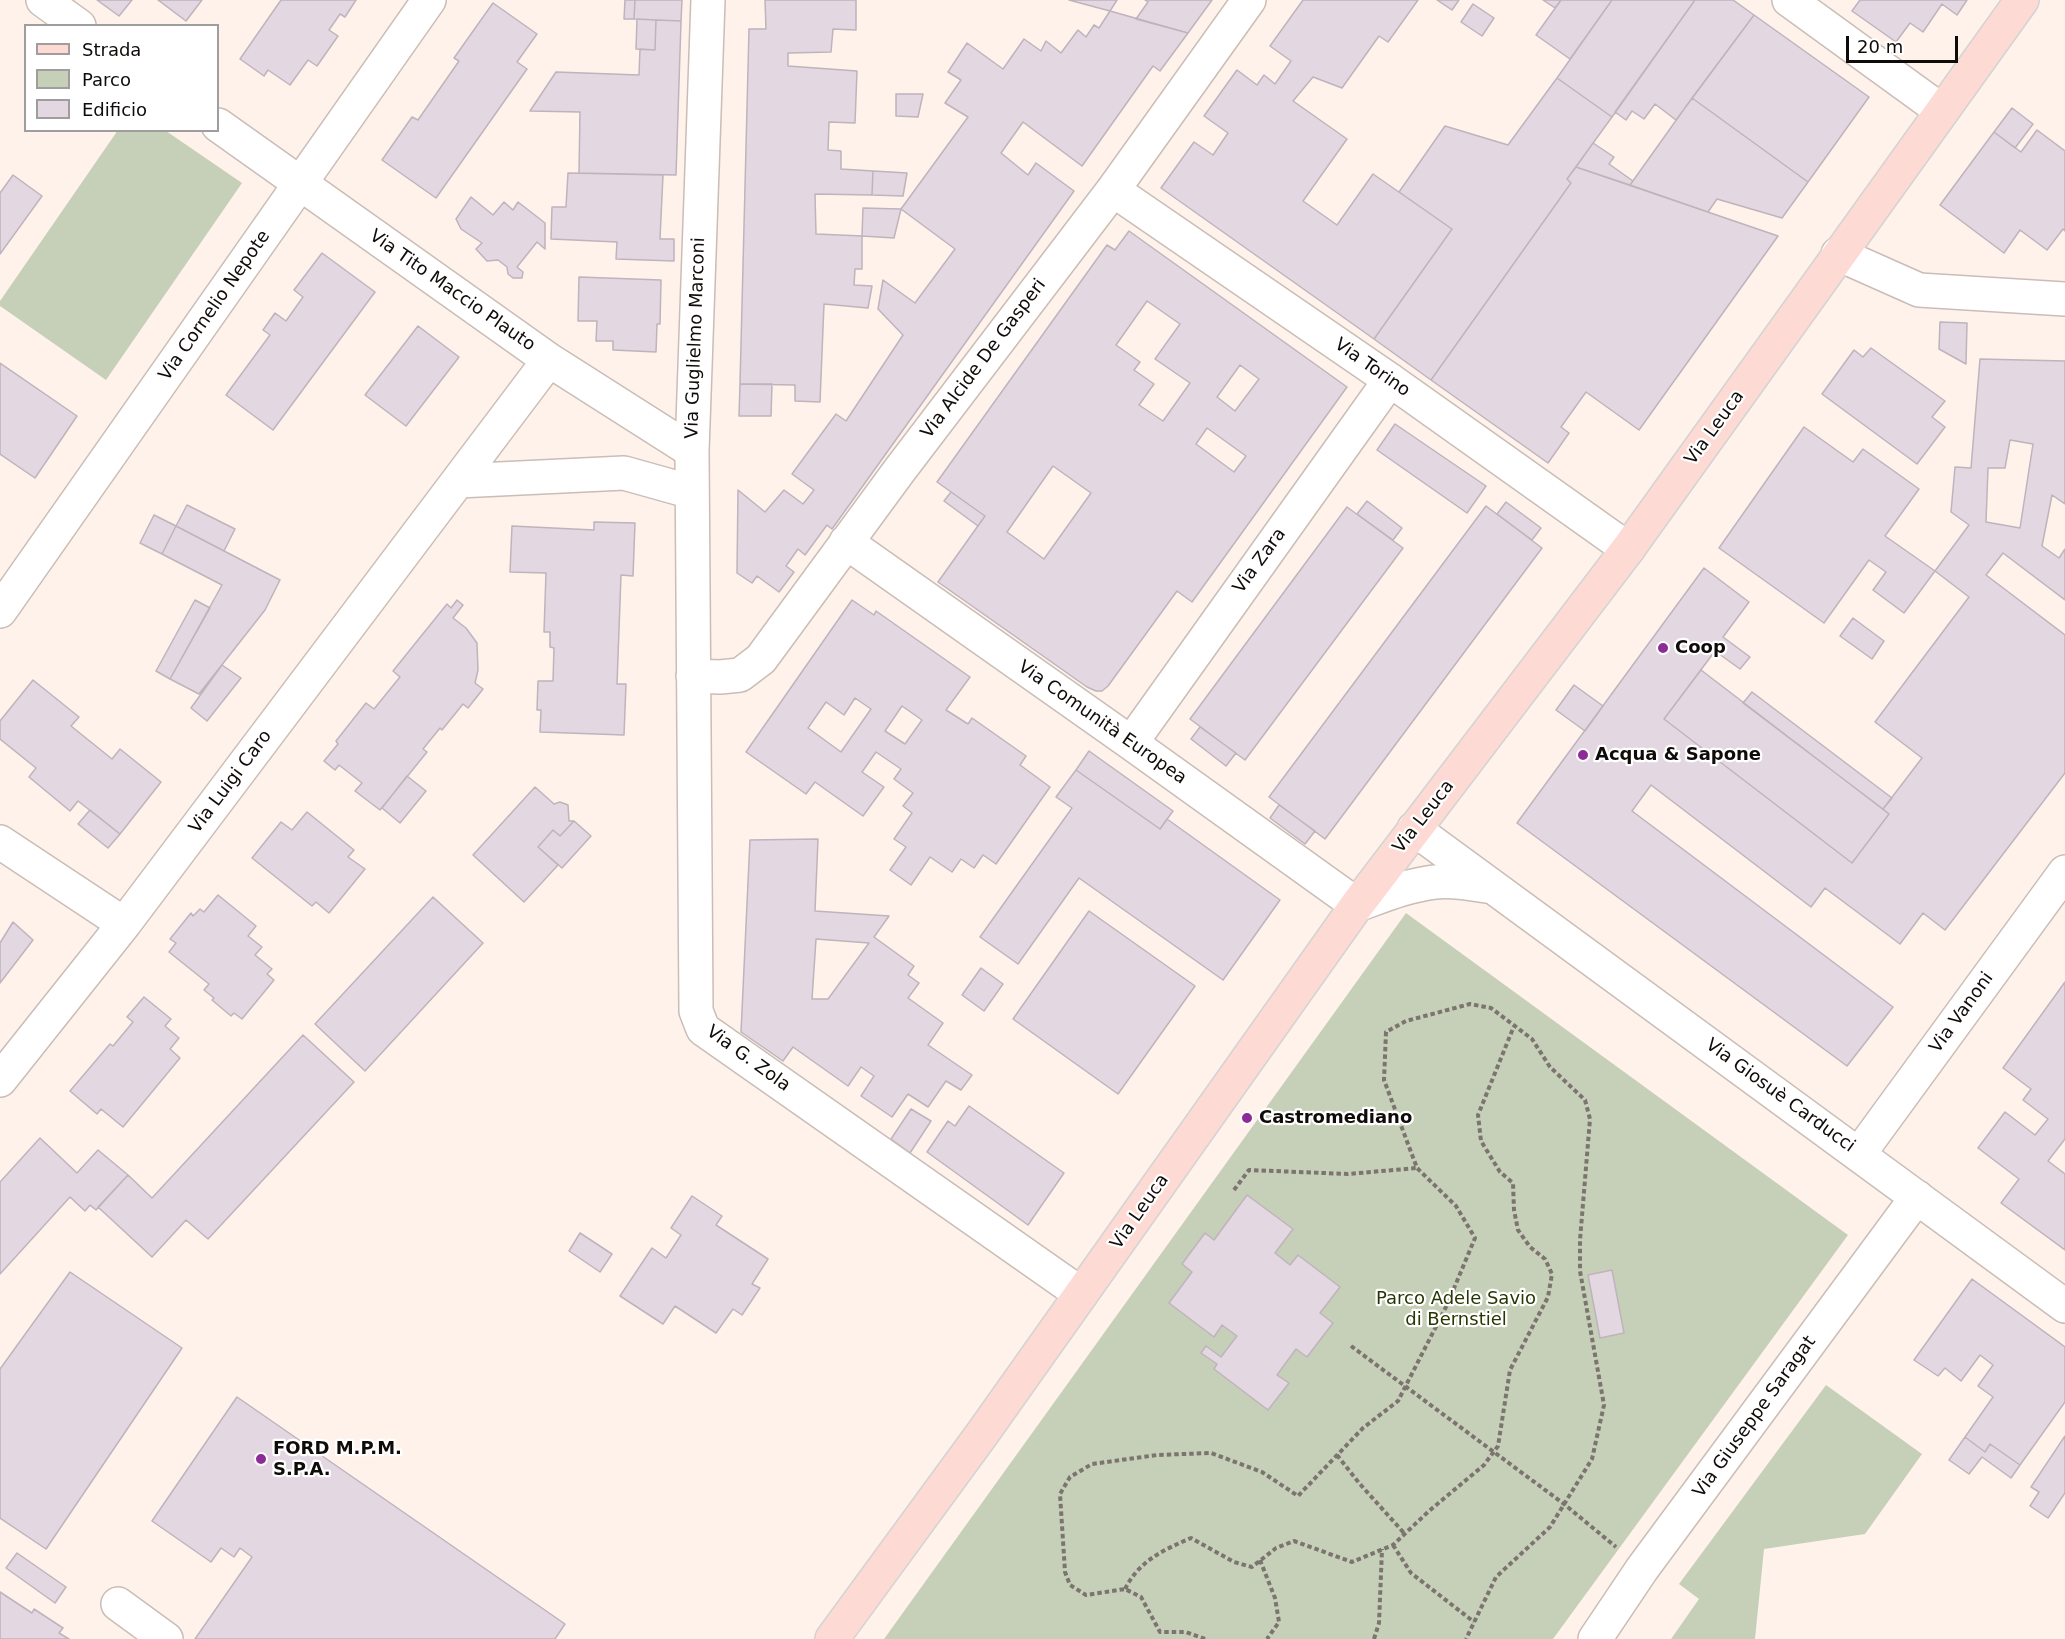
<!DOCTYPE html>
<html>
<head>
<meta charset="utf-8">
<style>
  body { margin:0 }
  #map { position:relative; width:2065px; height:1639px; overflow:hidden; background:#fff2eb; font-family:"DejaVu Sans",sans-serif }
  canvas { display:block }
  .legend { position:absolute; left:24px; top:24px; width:195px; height:108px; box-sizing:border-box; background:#fff; border:2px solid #9f9d9d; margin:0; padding:8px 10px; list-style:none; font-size:18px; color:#0f0b09 }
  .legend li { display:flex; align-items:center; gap:12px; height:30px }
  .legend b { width:30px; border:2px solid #9f9d9d }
  .scale { position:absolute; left:1846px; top:36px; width:112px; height:27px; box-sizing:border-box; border:3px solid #0f0b09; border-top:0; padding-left:8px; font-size:18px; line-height:21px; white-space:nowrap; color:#0f0b09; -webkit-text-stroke:4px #fff; paint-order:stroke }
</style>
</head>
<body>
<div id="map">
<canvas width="2065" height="1639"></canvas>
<ul class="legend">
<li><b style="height:8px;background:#fddbd4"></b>Strada</li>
<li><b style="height:16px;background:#c6d0b8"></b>Parco</li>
<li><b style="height:16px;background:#e3d8e1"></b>Edificio</li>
</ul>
<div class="scale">20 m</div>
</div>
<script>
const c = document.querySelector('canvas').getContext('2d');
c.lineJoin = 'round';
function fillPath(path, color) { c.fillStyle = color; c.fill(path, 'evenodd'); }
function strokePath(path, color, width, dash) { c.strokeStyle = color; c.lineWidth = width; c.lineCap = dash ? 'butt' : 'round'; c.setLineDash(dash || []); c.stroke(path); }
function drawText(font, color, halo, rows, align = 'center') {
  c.font = font + ' "DejaVu Sans",sans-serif'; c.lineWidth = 4.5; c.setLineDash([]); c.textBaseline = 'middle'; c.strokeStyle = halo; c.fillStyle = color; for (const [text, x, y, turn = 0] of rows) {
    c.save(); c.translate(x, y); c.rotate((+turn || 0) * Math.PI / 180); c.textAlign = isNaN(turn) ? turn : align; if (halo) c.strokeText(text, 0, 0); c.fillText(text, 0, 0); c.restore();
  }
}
fillPath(new Path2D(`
  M118,130L166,131L242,183L106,380L0,306V301Z
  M1406,913L1848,1235L1553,1639H884Z
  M1826,1385L1922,1454L1865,1534L1764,1549L1755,1639H1671L1699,1599L1679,1584Z`), '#c6d0b8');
const building = new Path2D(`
  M97,0H132L119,16Z
  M158,0H202L186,21Z
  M281,0H356L345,17L340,14L329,30L338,36L317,66L308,60L290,85L268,70L264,76L240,59Z
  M625,0H635L634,19H624Z
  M635,0H682L681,21L634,19Z
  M765,0H856V30L833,29L831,52L788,53V66L857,71L855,123L829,122L828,150L841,151V169L873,171L872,195L815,194L816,234L862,236V269H855L854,285L872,286L868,308L824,304L820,402L795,401V385L740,384L749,29H766Z
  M1069,0H1117L1110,11Z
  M1145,0H1212L1188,33L1136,19L1148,2Z
  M1303,0H1418L1388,42L1379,36L1342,88L1313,77L1293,101L1347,139L1303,201L1337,225L1373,174L1452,229L1374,339L1161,188L1194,142L1213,155L1228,133L1204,116L1237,70L1257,85L1264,75L1275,84L1291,61L1270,46Z
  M1437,0H1459L1452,10Z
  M1543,0H1561L1555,8Z
  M1561,0H1612L1570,59L1536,35Z
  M1612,0H1695L1612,117L1557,78Z
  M1695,0H1733L1754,15L1676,120L1655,104L1644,119L1632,111L1626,120L1615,112Z
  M1860,0H1967L1957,15L1942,4L1923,32L1910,23L1896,42L1852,11Z
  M493,3L537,34L517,62L527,69L436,198L382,160L412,117L418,120L459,61L454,58Z
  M1473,4L1494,18L1482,36L1461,22Z
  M1110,11L1188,33L1160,71L1153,66L1082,166L1023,122L1001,153L1028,175L1036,163L1074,191L832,529L827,525L805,555L798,549L786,566L794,572L779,592L757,576L752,583L737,573L738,490L765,512L784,490L803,504L814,490L792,474L836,414L846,421L903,335L878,309L883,280L915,303L955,249L901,209L968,117L945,103L961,80L948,72L967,43L1003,69L1024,39L1041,51L1046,41L1061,53L1078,30L1086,37L1094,25L1099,28Z
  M1754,15L1869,97L1808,182L1692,98Z
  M637,19L656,20L655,50L636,49Z
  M656,20L681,21L676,175L579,173L580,112L530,111L556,72L639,75L640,49L655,50Z
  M1557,78L1612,117L1567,179L1571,183L1431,380L1374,339L1452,229L1399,192L1445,126L1508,145Z
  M896,94H923L918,117L896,116Z
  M1692,98L1808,182L1782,218L1717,199L1708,212L1630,185Z
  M2012,108L2033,124L2015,148L1994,132Z
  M2037,130L2065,151V231L2063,229L2047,250L2020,230L2004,253L1940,205L1994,132L2021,152Z
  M1593,143L1614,157L1609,164L1633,181L1630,185L1576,167Z
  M1576,167L1778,236L1639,430L1586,392L1561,427L1569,433L1548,463L1431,380L1571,183L1567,179Z
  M873,171L907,173L903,196L872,195Z
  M568,173L663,175L660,239H674V261L616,259L617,242L551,239L552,207H566Z
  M13,175L42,196L0,254V193Z
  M471,197L493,215L504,202L513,210L518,202L545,223V249L537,242L517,267L523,272L522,278H513L508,274L507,267L498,260L487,261L476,249L482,243L461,229L456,219Z
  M863,208L901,209L894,238L862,236Z
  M1129,231L1347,387L1192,602L1177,591L1108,686L1102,691H1096L1087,687L938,582L985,516L937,482L1107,245L1115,250ZM1147,301L1180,324L1155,359L1190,383L1163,421L1139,405L1154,384L1134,370L1140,362L1116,345ZM1240,365L1259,379L1235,411L1217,397ZM1207,428L1246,456L1234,472L1196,444ZM1053,466L1091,493L1044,559L1007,532Z
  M322,253L375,292L273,430L226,395L270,335L263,330L275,313L286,321L303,297L294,290Z
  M579,277L661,280L660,324H657L656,352L613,350V341H596L597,321H578Z
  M1940,322L1967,323L1966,364L1939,349Z
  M418,326L459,357L406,426L365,395Z
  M1871,348L1945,401L1932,417L1945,427L1917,464L1822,394L1854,350L1863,357Z
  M1980,359L2065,361V504L2052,495L2042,546L2059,558L2065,549V600L2003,553L1986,575L2065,635V773L1945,930L1923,913L1900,944L1825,888L1811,907L1651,785L1632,811L1893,1007L1847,1066L1517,823L1704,568L1749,602L1723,637L1750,657L1740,669L1715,651L1664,719L1852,863L1889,814L1883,809L1922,758L1875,722L1969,597L1935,571L1969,525L1951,512L1955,467L1971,468ZM2010,440L2033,444L2020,528L1986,522L1988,468H2005Z
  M0,363L77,416L35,478L0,454Z
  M740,384H772L771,416H739Z
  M1395,424L1486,486L1467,513L1377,450Z
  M1804,427L1853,462L1863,449L1919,489L1885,536L1935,571L1904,613L1873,590L1886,572L1869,560L1824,623L1719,548Z
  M951,492L985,516L978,526L944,501Z
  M1367,501L1402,528L1393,540L1357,514Z
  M1506,502L1541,528L1532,540L1497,514Z
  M187,505L235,529L224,551L176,526Z
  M1486,506L1542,548L1325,839L1269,797Z
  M1347,507L1403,548L1245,760L1190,719Z
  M154,515L176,526L162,554L140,543Z
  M594,522L635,523L633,576L621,575L617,684H626L624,735L540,732L541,710H537L538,681H553L554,648L550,647V632H544L546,573L510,572L512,526L594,530Z
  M176,526L280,580L265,610L199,694L170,679L222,585L162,554Z
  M195,600L210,608L170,679L156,671Z
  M457,600L463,605L453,618L466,628L477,643L478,670L475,683L483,689L468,708L463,704L442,730L440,728L423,749L427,752L380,810L355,791L362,783L339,765L335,770L324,761L338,744L336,741L366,703L374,709L400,677L393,671L447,604L451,608Z
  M852,600L874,615L876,611L970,677L946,710L968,724L972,718L1026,756L1020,765L1050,787L996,864L983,855L974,868L961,859L952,872L930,857L911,885L890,870L906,847L894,839L912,813L903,806L913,793L894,779L901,769L876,752L862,772L884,787L863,816L815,782L806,794L746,752ZM855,698L871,709L841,752L808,728L826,702L844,715ZM902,706L922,720L905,744L885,731Z
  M1853,618L1884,641L1872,659L1840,636Z
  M222,665L241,678L207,721L191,708Z
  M1701,670L1889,814L1852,863L1664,719Z
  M33,680L79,717L71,726L112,759L120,749L161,782L120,834L78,801L70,811L29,777L36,768L0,739V721Z
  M1574,685L1603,706L1585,731L1556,710Z
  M1752,692L1892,798L1883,809L1743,703Z
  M1200,727L1236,753L1226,766L1191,739Z
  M1089,751L1173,811L1160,829L1076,770Z
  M1076,770L1160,829L1167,819L1280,900L1223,980L1079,878L1018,964L980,937L1072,808L1056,797Z
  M407,776L426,791L400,823L382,808Z
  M535,787L554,804L560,802L568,805L569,821H574L560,836L553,830L538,847L558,865L524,902L473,855Z
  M1279,805L1315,831L1305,844L1270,818Z
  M90,810L120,834L108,848L78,824Z
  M307,812L354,850L348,857L365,869L329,913L316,902L312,906L252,858L281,822L292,830Z
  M574,821L591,836L562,868L538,847L553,830L560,836Z
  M818,839L815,911L889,916L874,937L914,966L908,975L919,983L908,998L943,1023L928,1045L972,1075L961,1090L946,1081L928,1107L908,1094L892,1117L861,1096L874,1076L861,1067L848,1086L793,1047L783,1061L741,1032L750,840ZM816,939L869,943L828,999H812Z
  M218,895L256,926L248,936L262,947L255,955L272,969L267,974L274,980L242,1019L234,1013L231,1016L212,1000L214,998L204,990L209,984L169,952L176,943L170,939L191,913L193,916L200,909L204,912Z
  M433,897L483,943L365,1071L315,1024Z
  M1089,911L1195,986L1118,1094L1013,1019Z
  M13,922L33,940L0,983V943Z
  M981,968L1003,984L984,1011L962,995Z
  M2065,982V1139L2048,1161L2065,1174V1250L2001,1203L2019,1179L1978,1148L2005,1112L2035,1135L2048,1119L2023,1100L2031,1089L2003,1068Z
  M144,997L171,1019L165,1026L179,1038L170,1049L180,1058L123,1127L101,1109L97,1114L70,1091L110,1044L113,1046L133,1022L127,1017Z
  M303,1035L354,1082L208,1239L186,1220L152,1257L98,1207L128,1175L152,1198Z
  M969,1106L1064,1173L1028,1225L927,1152L948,1121L955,1126Z
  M911,1109L931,1121L910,1153L891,1139Z
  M40,1138L77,1173L98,1150L128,1175L96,1210L90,1205L85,1211L70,1197L0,1274V1182Z
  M1247,1195L1293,1229L1275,1253L1290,1265L1298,1255L1340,1287L1320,1313L1333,1323L1307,1357L1296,1349L1277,1375L1289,1383L1268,1410L1214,1369L1217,1364L1201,1353L1206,1346L1221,1357L1237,1336L1222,1325L1214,1337L1169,1303L1192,1272L1182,1264L1205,1233L1214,1240Z
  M692,1196L722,1216L716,1225L768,1259L752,1284L760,1288L742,1315L733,1309L716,1333L675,1306L663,1324L620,1296L652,1248L666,1258L681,1235L671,1228Z
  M580,1233L612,1254L600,1272L569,1251Z
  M1612,1270L1624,1333L1600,1338L1588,1275Z
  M70,1272L182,1348L46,1549L0,1518V1369Z
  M1972,1279L2065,1347V1402L2020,1465L1990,1444L1985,1452L1965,1437L1993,1397L1978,1386L1993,1365L1980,1355L1961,1381L1945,1368L1938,1376L1914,1360Z
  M237,1397L565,1624L555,1639H195L252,1557L240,1548L234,1557L221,1548L211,1562L152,1521Z
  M2065,1436V1493L2048,1518L2030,1506L2039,1492L2031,1487Z
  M1965,1437L1985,1452L1990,1444L2020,1465L2011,1478L1982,1457L1969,1474L1949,1460Z
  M17,1553L66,1587L55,1603L6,1568Z
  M0,1592L32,1613L34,1609L63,1628L59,1633L69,1639H0Z`);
fillPath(building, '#e3d8e1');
strokePath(building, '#bfb3bc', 1.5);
const minor = new Path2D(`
  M43,0L79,26
  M708,0L692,451L696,1011L703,1029L1081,1294
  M1789,0L1942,111
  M218,125L549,360L692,451
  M1113,190L1390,380L1628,549
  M1838,254L1919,290L2065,299
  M458,481L624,473L692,492
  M846,542L1131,743L1357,905C1382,896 1408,885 1435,882C1454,880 1474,884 1492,887
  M0,611L429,0
  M693,676L720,677L740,675L761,659L899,471L1113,190L1249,0
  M1131,743L1390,380
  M1414,829L2065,1306
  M0,842L124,924
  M0,1080L124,924L549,360
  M1859,1154L2065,872
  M118,1604L166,1639
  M1595,1639L1642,1569L1917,1197`);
const major = new Path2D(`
  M832,1639L982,1434L1357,905L1628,549L2022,0`);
strokePath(minor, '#cabdb6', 36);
strokePath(major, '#d4d3d3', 36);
strokePath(new Path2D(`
  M1234,1190L1249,1170L1348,1174L1417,1168
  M1351,1346L1564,1504L1616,1547
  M1337,1455L1359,1483L1404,1533
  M1393,1545L1411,1573L1474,1622
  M1260,1560L1275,1598L1279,1622L1267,1639
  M1125,1589C1139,1561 1163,1550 1191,1538L1234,1562L1252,1567L1276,1548L1294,1541L1352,1562L1393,1545L1429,1511L1484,1465L1498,1446L1510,1370L1548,1297L1552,1274L1545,1259L1530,1247L1518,1230L1514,1210L1513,1183L1500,1172L1481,1141L1478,1115L1514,1026
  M1205,1639L1186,1632H1160L1141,1597L1125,1589L1086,1595L1070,1585L1065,1572L1060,1494L1070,1477L1092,1464L1157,1455L1211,1453L1262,1472L1298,1496L1363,1428L1398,1401L1447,1305L1475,1238L1456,1206L1417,1168L1384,1080L1386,1032L1406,1021L1470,1004L1491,1008L1532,1039L1550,1067L1585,1100L1590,1119L1580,1240V1271L1604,1405L1592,1459L1550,1527L1496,1577L1466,1639
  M1374,1639L1379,1623L1382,1549`), '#7c746f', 4, [4.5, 3]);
strokePath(minor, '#fff', 33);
strokePath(major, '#fddbd4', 33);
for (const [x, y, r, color] of [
  [1663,648,6,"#8c2c94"],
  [1583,755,6,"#8c2c94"],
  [1247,1118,6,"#8c2c94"],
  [261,1459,6,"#8c2c94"]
]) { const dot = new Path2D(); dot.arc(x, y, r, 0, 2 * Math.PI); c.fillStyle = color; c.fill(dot); strokePath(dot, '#fff', 2); }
drawText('18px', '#0f0b09', '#fff', [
  ["Via Tito Maccio Plauto",452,291,35],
  ["Via Cornelio Nepote",215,306,-55],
  ["Via Guglielmo Marconi",696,338,-88],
  ["Via Alcide De Gasperi",984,359,-53],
  ["Via Torino",1372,368,35],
  ["Via Leuca",1715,428,-54],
  ["Via Zara",1260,561,-54],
  ["Via Comunità Europea",1102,723,35],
  ["Via Luigi Caro",231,782,-53],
  ["Via Leuca",1424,817,-52],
  ["Via Vanoni",1962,1013,-54],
  ["Via G. Zola",748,1059,36],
  ["Via Giosuè Carducci",1780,1096,36],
  ["Via Leuca",1140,1212,-55],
  ["Via Giuseppe Saragat",1755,1417,-54]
]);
drawText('bold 18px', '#0f0b09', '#fff', [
  ["Coop",1675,648],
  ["Acqua & Sapone",1595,755],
  ["Castromediano",1259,1118],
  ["FORD M.P.M.",273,1449],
  ["S.P.A.",273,1470]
], 'left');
drawText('18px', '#263800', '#fff', [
  ["Parco Adele Savio",1456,1299],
  ["di Bernstiel",1456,1320]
]);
</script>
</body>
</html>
